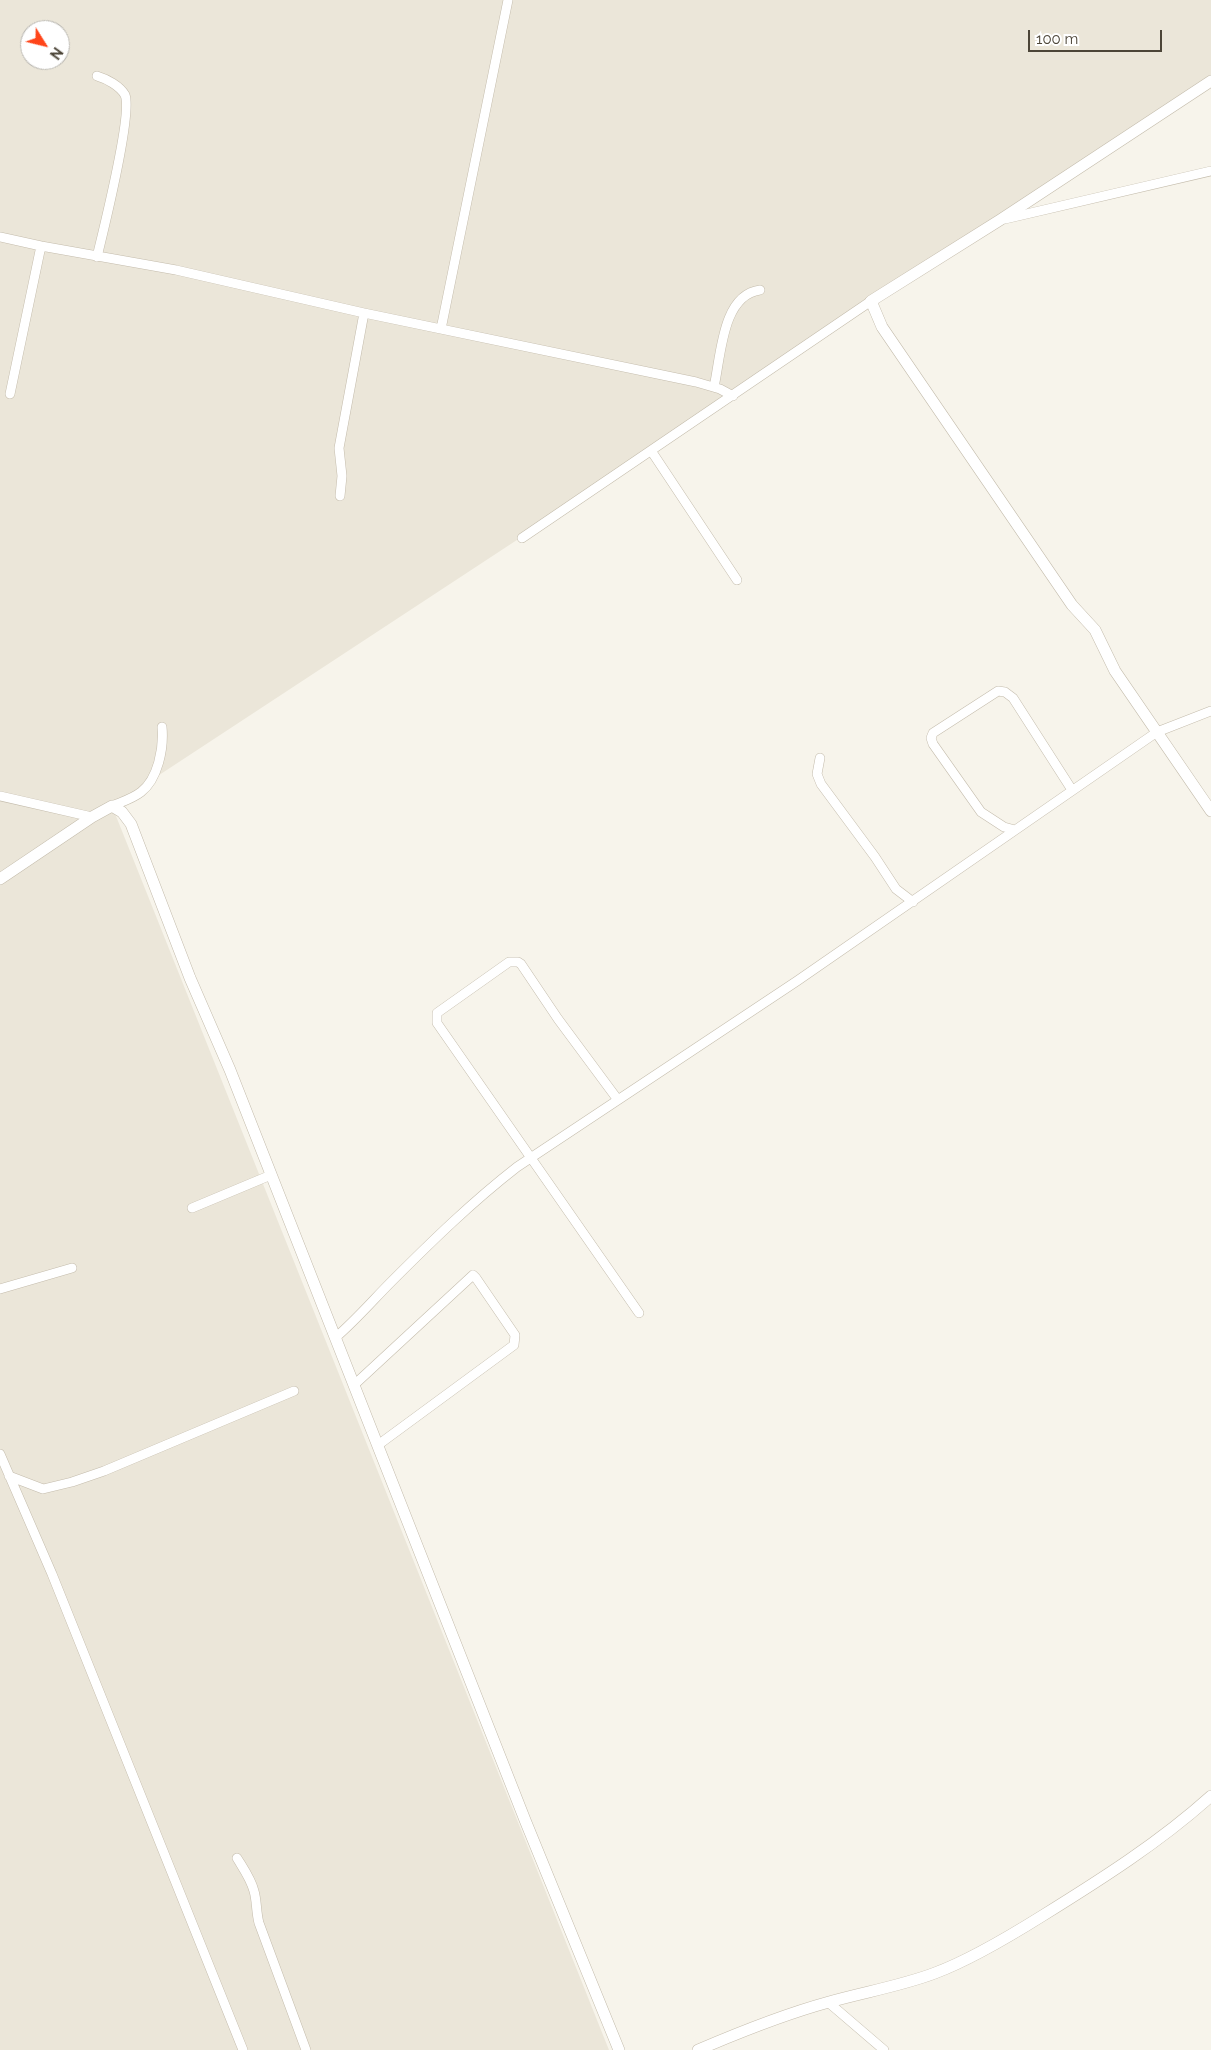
<!DOCTYPE html>
<html>
<head>
<meta charset="utf-8">
<style>
  body { margin:0 }
  #map { position:relative; width:1211px; height:2050px; overflow:hidden; background:#f7f4eb; font-family:Raleway,sans-serif }
  canvas { display:block }
  .north { position:absolute; left:20px; top:20px; width:50px; height:50px; box-sizing:border-box; background:#fff; border:1px solid #b7b5af; border-radius:50%; rotate:126deg; font-size:14px; font-weight:700; line-height:20px; text-align:center; color:#4c4538 }
  .north::after { content:''; display:block; margin:auto; width:18px; height:22px; background:#ff451a; clip-path:polygon(50% 0,100% 100%,50% 72%,0 100%) }
  .scale { position:absolute; left:1028px; top:30px; width:134px; height:22px; box-sizing:border-box; border:2px solid #4c4538; border-top:0; padding-left:6px; font-size:15px; line-height:18px; white-space:nowrap; color:#4c4538; -webkit-text-stroke:4px #fff; paint-order:stroke }
</style>
</head>
<body>
<div id="map">
<canvas width="1211" height="2050"></canvas>
<div class="north">N</div>
<div class="scale">100 m</div>
</div>
<script>
const c = document.querySelector('canvas').getContext('2d');
c.lineJoin = 'round';
function fillPath(path, color) { c.fillStyle = color; c.fill(path, 'evenodd'); }
function strokePath(path, color, width, dash) { c.strokeStyle = color; c.lineWidth = width; c.lineCap = dash ? 'butt' : 'round'; c.setLineDash(dash || []); c.stroke(path); }
fillPath(new Path2D(`
  M0,0H1211V84L112,806L609,2050H0ZM30,30H60V60H30Z`), '#ebe6d9');
const minor = new Path2D(`
  M1005,219L1211,171
  M0,237L41,246L176,270L364,313L696,382L720,389L733,396
  M97,257C103,232 133,113 125,95C120,86 107,79 97,76
  M441,329L508,0
  M714,387C721,356 722,295 760,290
  M10,394L41,246
  M652,452L737,580
  M340,496L342,476L339,448L364,313
  M522,538L871,301
  M820,758L817,774L821,784L875,857L896,889L913,902
  M0,796L92,817
  M112,806C121,802 132,799 141,792C158,779 164,748 162,727
  M1015,830L1004,827L981,812L933,744L931,738L933,733L998,691L1005,692L1013,698L1072,790
  M618,1100L558,1019L521,964L518,962H509L437,1013V1023L639,1313
  M192,1208L271,1175
  M0,1289L72,1268
  M335,1338C356,1320 373,1300 392,1281C432,1241 472,1202 517,1167L797,981L1157,732L1211,711
  M354,1385L473,1275L476,1278L515,1335L514,1345L378,1445
  M0,1454L52,1574L243,2050
  M9,1476L43,1489L72,1482L104,1471L294,1391
  M237,1858C243,1868 251,1879 254,1891C257,1901 256,1912 259,1923L306,2050
  M828,2002L884,2050`);
const tertiary = new Path2D(`
  M1211,81L1000,220L871,301L882,327L1072,605L1095,630L1115,671L1211,811
  M0,879L92,817L112,806L122,812L131,824L190,978L230,1070L525,1820L619,2050
  M698,2050C740,2032 785,2014 829,2002C864,1992 901,1986 935,1973C970,1960 1010,1936 1042,1916C1100,1880 1160,1842 1211,1796`);
strokePath(minor, '#c4bcac', 10);
strokePath(tertiary, '#c4bcac', 12);
strokePath(minor, '#fff', 9);
strokePath(tertiary, '#fff', 11);
</script>
</body>
</html>
